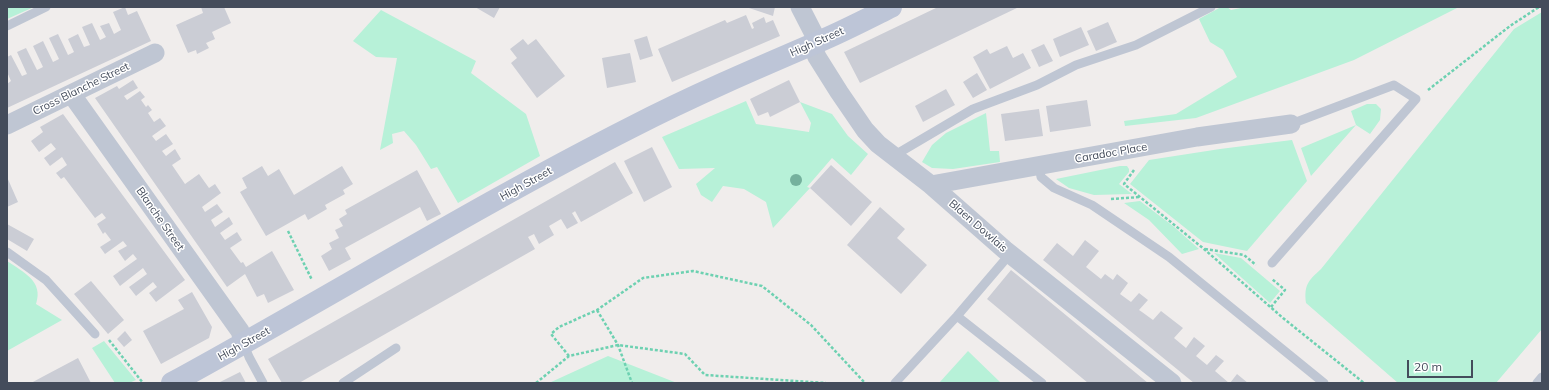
<!DOCTYPE html>
<html>
<head>
<meta charset="utf-8">
<style>
  body { margin:0 }
  #map { position:relative; width:1549px; height:390px; overflow:hidden; background:#f0edec; font-family:Mulish,sans-serif }
  canvas { display:block }
  .frame { position:absolute; inset:0; border:8px solid #444c5b; pointer-events:none }
  .scale { position:absolute; left:1407px; top:360px; width:66px; height:18px; box-sizing:border-box; border:2px solid #444c5b; border-top:0; padding-left:5px; font-size:12px; line-height:14px; white-space:nowrap; color:#444c5b; -webkit-text-stroke:3px #fff; paint-order:stroke }
</style>
</head>
<body>
<div id="map">
<canvas width="1549" height="390"></canvas>
<div class="frame"></div>
<div class="scale">20 m</div>
</div>
<script>
const c = document.querySelector('canvas').getContext('2d');
c.lineJoin = 'round';
function fillPath(path, color) { c.fillStyle = color; c.fill(path, 'evenodd'); }
function strokePath(path, color, width, dash) { c.strokeStyle = color; c.lineWidth = width; c.lineCap = dash ? 'butt' : 'round'; c.setLineDash(dash || []); c.stroke(path); }
function drawText(font, color, halo, rows, align = 'center') {
  c.font = font + ' Mulish,sans-serif'; c.lineWidth = 3; c.setLineDash([]); c.textBaseline = 'middle'; c.strokeStyle = halo; c.fillStyle = color; for (const [text, x, y, turn = 0] of rows) {
    c.save(); c.translate(x, y); c.rotate((+turn || 0) * Math.PI / 180); c.textAlign = isNaN(turn) ? turn : align; if (halo) c.strokeText(text, 0, 0); c.fillText(text, 0, 0); c.restore();
  }
}
fillPath(new Path2D(`
  M7,7H34L7,19Z
  M1221,7H1227L1231,10L1246,7H1459L1354,60L1196,118L1125,126L1124,121L1176,114L1237,77L1223,50L1210,42L1199,19Z
  M381,10L476,61L471,73L526,114L540,156L458,203L437,167L431,169L416,145L404,131L392,134L393,143L380,150L397,58L376,57L353,41Z
  M1542,12V329L1496,383H1398L1306,303C1304,285 1308,281 1321,269L1514,29Z
  M746,101L756,124L809,132L811,123L800,102L832,114L848,136L868,154L851,175L832,158L807,187L810,188L773,228L766,202L744,189L723,186L712,202L701,195L696,184L715,168L679,169L662,137Z
  M1367,104H1376L1381,109L1380,120L1370,134L1356,125L1311,176L1301,148L1356,125L1351,111Z
  M986,113L990,151H999L1000,162L953,169L932,168L922,162L932,145L946,133Z
  M1292,140L1307,181L1247,251L1203,242L1130,184L1149,160L1220,149Z
  M1120,166H1127L1129,169V172L1119,184L1132,194L1094,195L1069,188L1056,179Z
  M1140,201L1173,226L1199,249L1182,254L1149,220L1124,203Z
  M1214,253L1241,258L1280,291L1270,303Z
  M7,261C23,272 44,281 36,304L62,320L7,351Z
  M104,341L136,380L129,383H115L92,348Z
  M968,351L1001,383H939Z
  M608,356L677,383H549Z`), '#b7f1d8');
fillPath(new Path2D(`
  M125,7L128,15L137,11L151,41L7,108V84L11,81L7,72V57L11,55L22,76L27,74L17,52L26,48L37,70L43,67L33,46L43,41L53,62L59,59L49,38L58,34L68,55L74,52L68,39L78,34L84,47L90,45L82,27L92,23L100,40L106,37L100,26L109,23L114,34L121,30L113,12Z
  M201,7H224L231,23L212,32L215,39L206,43L209,48L197,54L196,50L188,53L176,25L203,13Z
  M475,7H500L494,18Z
  M746,7H775L773,16Z
  M938,7H1019L860,83L844,52Z
  M746,15L752,29L754,28L752,23L764,17L766,23L773,20L780,36L672,82L658,49L725,20L727,23Z
  M1108,22L1117,42L1096,51L1087,31Z
  M1081,27L1089,45L1060,57L1053,39Z
  M647,36L653,56L640,60L634,40Z
  M523,39L528,45L536,39L565,76L537,98L511,63L517,58L510,49Z
  M1044,44L1053,61L1039,67L1031,50Z
  M1007,46L1013,58L1023,53L1031,68L990,89L973,57L987,49L990,54Z
  M630,53L636,82L607,88L602,58Z
  M977,73L987,90L973,98L963,82Z
  M133,80L138,88L124,96L127,100L140,91L145,97L141,100L146,107L148,105L152,110L148,113L154,122L160,118L166,126L152,136L156,141L166,134L173,144L162,151L166,156L175,149L181,159L172,165L185,184L199,174L209,188L215,184L221,193L202,207L205,212L217,204L223,212L211,220L215,227L229,217L233,224L220,233L225,240L237,232L242,240L230,248L241,263L243,262L246,267L272,251L294,290L268,303L264,294L257,297L245,274L227,287L95,98L117,86L119,89Z
  M789,80L800,102L770,117L768,112L758,116L750,99Z
  M946,89L955,105L923,122L915,106Z
  M1087,100L1091,126L1050,132L1046,106Z
  M1039,109L1043,136L1005,141L1001,114Z
  M63,114L185,280L156,302L149,293L157,287L153,282L136,296L129,287L147,274L143,268L120,286L113,276L137,259L133,254L125,261L118,251L127,246L123,241L105,254L100,247L111,240L105,232L103,234L97,224L106,218L102,213L95,218L64,177L61,179L56,173L67,165L62,157L50,166L44,158L56,149L51,143L39,152L31,141L43,132L40,127Z
  M652,147L672,187L644,202L624,161Z
  M615,162L633,193L581,222L575,211L574,212L572,213L578,223L567,229L561,219L549,226L554,235L539,244L534,234L528,237L535,249L299,383H282L268,359Z
  M831,165L872,202L851,226L810,188Z
  M262,166L268,176L279,169L294,195L342,166L353,184L343,190L345,194L325,205L327,209L308,220L305,214L266,236L240,192L247,188L242,178Z
  M417,170L441,214L427,221L420,207L345,248L351,259L329,271L321,256L332,249L329,243L339,238L335,230L343,226L339,219L347,214L345,210Z
  M7,177L18,202L7,207Z
  M880,207L905,229L897,238L927,265L901,294L847,245Z
  M7,224L34,239L27,251L7,239Z
  M1085,240L1099,251L1086,267L1101,279L1105,274L1113,280L1117,274L1128,283L1120,294L1131,302L1139,293L1148,300L1139,310L1142,312L1153,320L1161,311L1183,328L1174,338L1186,348L1194,337L1205,346L1196,356L1207,365L1216,355L1224,361L1215,371L1229,383H1194L1043,260L1057,243L1073,256Z
  M1011,270L1044,297L1148,383H1088L1064,363L987,299Z
  M91,281L124,320L108,334L74,294Z
  M192,292L212,327L209,338L161,364L143,331L184,309L178,300Z
  M125,331L132,340L124,347L117,339Z
  M78,358L91,383H31L44,376Z
  M240,372L246,383H218Z
  M1237,374L1248,383H1230Z`), '#cbcdd5');
strokePath(new Path2D(`
  M1428,90L1510,26L1539,7
  M1134,170L1124,184L1204,249L1283,318L1364,383
  M1111,199L1140,197
  M288,231L312,280
  M1205,249L1244,255L1256,265
  M1271,307L1285,290L1272,279
  M597,310L618,345L632,383
  M109,340L143,383
  M569,356L551,334L559,327L597,310L643,278L693,271L762,286L811,325L865,383
  M536,383L569,356L618,345L685,354L705,375L826,383`), '#6dd1b1', 2.5, [3, 2]);
strokePath(new Path2D(`
  M7,26L46,7
  M895,155L973,109L1037,85L1076,65L1136,45L1211,7
  M1039,166L1041,177L1054,188L1092,205L1169,257L1324,383
  M7,252L46,280L95,334
  M1272,263L1416,99L1394,85L1291,124
  M957,316L1042,383
  M244,344L249,357L263,383
  M343,383L396,348
  M895,383L957,316L1010,254
  M1537,383L1542,377`), '#bfc6d3', 9);
strokePath(new Path2D(`
  M800,7L818,42
  M812,45L817,57L839,92L865,130L878,144L931,185L1005,250L1172,383
  M72,95L240,331L244,344
  M7,125L155,53
  M931,185L1197,137L1291,124`), '#bfc6d3', 19);
strokePath(new Path2D(`
  M172,383C326,299 476,206 632,127C692,96 755,69 818,42C842,32 867,19 891,7`), '#bdc5d7', 22);
c.fillStyle = '#75b19d';
for (const [x, y] of [
  [796,180]
]) { c.beginPath(); c.arc(x, y, 6, 0, 2 * Math.PI); c.fill(); }
drawText('11px', '#444c5b', '#fff', [
  ["High Street",817,42,-24],
  ["Cross Blanche Street",81,89,-26],
  ["Caradoc Place",1111,153,-10],
  ["High Street",526,184,-29],
  ["Blanche Street",160,219,55],
  ["Blaen Dowlais",978,226,41],
  ["High Street",244,344,-29]
]);
</script>
</body>
</html>
